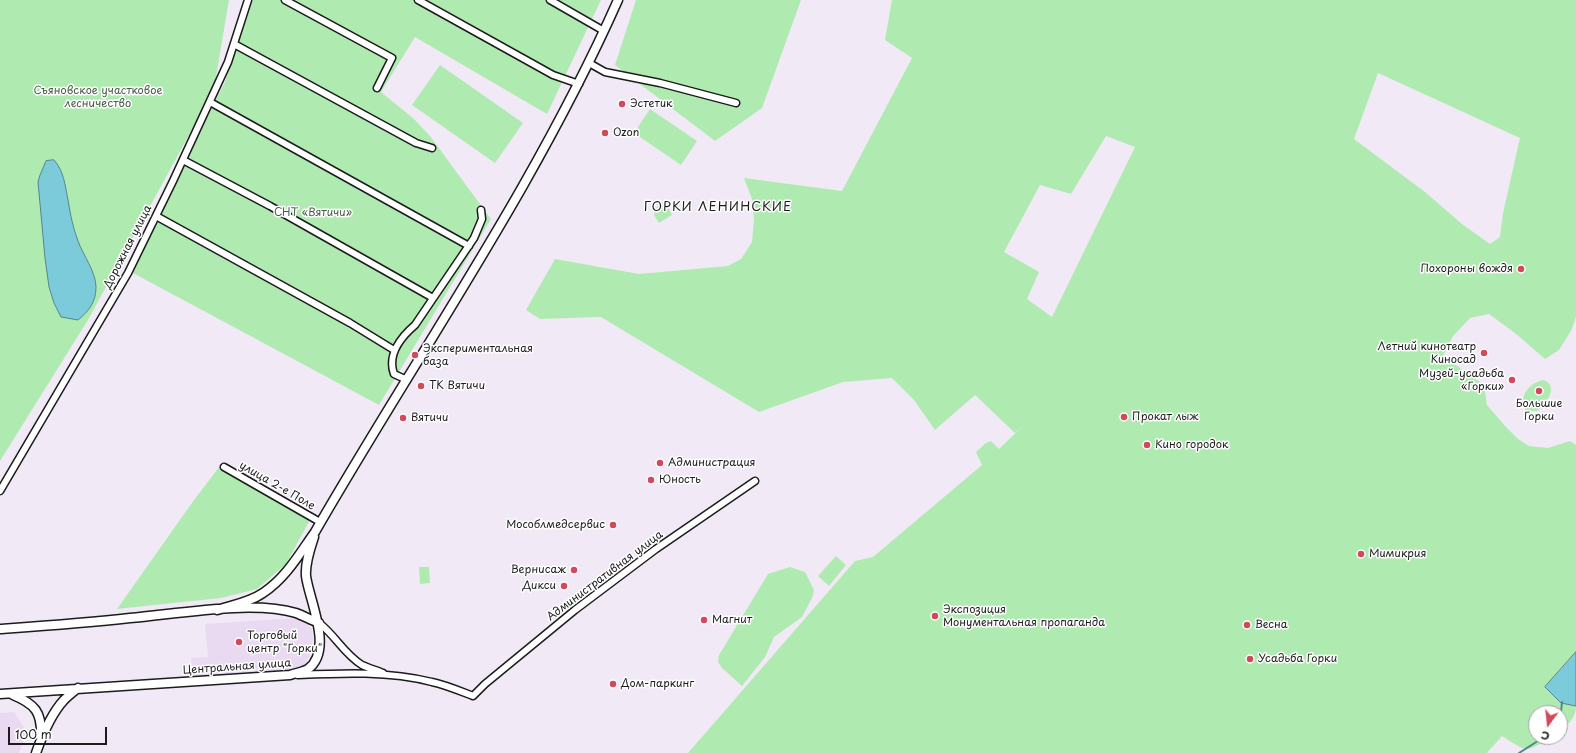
<!DOCTYPE html>
<html>
<head>
<meta charset="utf-8">
<style>
  body { margin:0 }
  #map { position:relative; width:1576px; height:753px; overflow:hidden; background:#f2e9f7; font-family:"Playpen Sans",sans-serif }
  canvas { display:block }
  .north { position:absolute; left:1528px; top:705px; width:40px; height:40px; box-sizing:border-box; background:#fff; border:1px solid #a4a4a4; border-radius:50%; rotate:195deg; font-size:11px; font-weight:700; line-height:16px; text-align:center; color:#1c1c1c }
  .north::after { content:''; display:block; margin:auto; width:14px; height:18px; background:#d1495b; clip-path:polygon(50% 0,100% 100%,50% 72%,0 100%) }
  .scale { position:absolute; left:8px; top:727px; width:99px; height:18px; box-sizing:border-box; border:2px solid #1c1c1c; border-top:0; padding-left:5px; font-size:12px; line-height:14px; white-space:nowrap; color:#1c1c1c; -webkit-text-stroke:3px #fff; paint-order:stroke }
</style>
</head>
<body>
<div id="map">
<canvas width="1576" height="753"></canvas>
<div class="north">С</div>
<div class="scale">100 m</div>
</div>
<script>
const c = document.querySelector('canvas').getContext('2d');
c.lineJoin = 'round';
function fillPath(path, color) { c.fillStyle = color; c.fill(path, 'evenodd'); }
function strokePath(path, color, width, dash) { c.strokeStyle = color; c.lineWidth = width; c.lineCap = dash ? 'butt' : 'round'; c.setLineDash(dash || []); c.stroke(path); }
function drawText(font, color, halo, rows, align = 'center') {
  c.font = font + ' "Playpen Sans",sans-serif'; c.lineWidth = 3; c.setLineDash([]); c.textBaseline = 'middle'; c.strokeStyle = halo; c.fillStyle = color; for (const [text, x, y, turn = 0] of rows) {
    c.save(); c.translate(x, y); c.rotate((+turn || 0) * Math.PI / 180); c.textAlign = isNaN(turn) ? turn : align; if (halo) c.strokeText(text, 0, 0); c.fillText(text, 0, 0); c.restore();
  }
}
fillPath(new Path2D(`
  M296,618L305,622L312,629L313,639L310,655L303,667L290,671L193,678L191,658L208,657L205,624Z
  M14,712L27,732L19,753H0V713Z`), '#e9daf2');
fillPath(new Path2D(`
  M0,0H229L214,89L88,320L0,461Z
  M253,0H601L547,114L415,37L381,92L414,119L430,136L491,219L379,405L133,273L187,156L225,82Z
  M636,0H801L762,108L715,141L615,65Z
  M892,0H1576V317L1571,331L1559,350L1545,359L1515,333L1489,314L1470,318L1453,336L1443,356L1484,385L1487,405L1506,427L1518,439L1529,446L1548,448L1570,441L1576,445V652L1546,687L1561,703L1576,706C1576,717 1569,724 1560,731V713H1536V737H1552C1524,753 1529,753 1502,736L1487,753H688L855,561L873,557L982,465L976,452L986,443L991,441L999,449L1023,426L1015,433L975,395L935,430L914,400L892,378L843,382L759,412L601,317L540,319L526,310L555,259L639,274L728,266L741,259L752,242L754,220L752,199L744,178L842,191L912,58L885,40ZM1378,73L1520,138L1503,213L1500,237L1490,244L1462,224L1425,192L1354,139ZM1106,136L1135,147L1052,317L1027,299L1039,272L1004,252L1040,185L1071,194Z
  M440,65L523,123L495,163L412,105Z
  M650,109L697,141L681,165L634,133Z
  M665,201L672,215L659,223L654,215L656,208Z
  M1543,380C1560,385 1546,405 1537,411H1526L1522,404C1523,392 1530,383 1543,380Z
  M223,462L312,516L286,564L257,589L221,598L117,609L194,500Z
  M836,556L846,565L829,586L818,576Z
  M419,567H429L430,583L420,584Z
  M790,567L805,572L814,590L812,598L802,617L774,637L765,657L742,686L722,668L718,662L719,655L768,574Z`), '#afebb1');
const water = new Path2D(`
  M54,160C64,171 65,185 68,200C70,213 73,228 78,241C83,255 96,272 96,287C96,302 89,311 78,320L61,317L54,303L49,287L45,258L38,182L40,175L46,161Z
  M1576,652V706L1561,703L1545,687Z`);
fillPath(water, '#7ccbda');
strokePath(water, '#56858e', 1);
strokePath(new Path2D(`
  M1560,722L1562,702
  M1519,753L1544,737`), '#56858e', 2);
const street = new Path2D(`
  M285,0L392,58L377,88
  M418,0L553,75L579,84
  M550,0L604,31
  M234,44L416,143L432,148
  M589,63L605,72L660,83L736,103
  M210,102L469,246
  M183,160L270,206L433,298
  M156,216L350,323L394,350
  M407,380L394,374C387,355 401,337 415,325L474,238L482,219L481,210
  M224,467L320,522
  M0,491L128,273L173,181L228,62L248,0
  M319,623C335,635 344,654 362,665C368,668 376,670 383,673
  M298,675C343,673 389,671 432,682C446,685 460,691 473,696L485,684L575,610L656,549L755,481`);
const secondary = new Path2D(`
  M217,610C233,605 250,602 263,593C286,578 300,553 315,532C417,355 535,187 618,0
  M0,629C43,626 87,623 130,618C177,614 252,600 296,613C304,616 311,620 319,623
  M0,694L290,675C296,673 303,672 308,669C334,650 309,600 306,576C305,563 310,549 314,537
  M13,695C35,704 42,712 41,737
  M36,753C42,736 51,714 64,700C68,696 73,692 78,688`);
strokePath(street, '#1c1c1c', 9);
strokePath(secondary, '#1c1c1c', 11);
strokePath(street, '#fff', 6);
strokePath(secondary, '#fff', 8);
for (const [x, y, r, color] of [
  [622,104,4,"#d1495b"],
  [605,133,4,"#d1495b"],
  [1521,269,4,"#d1495b"],
  [1484,353,4,"#d1495b"],
  [415,355,4,"#d1495b"],
  [1512,380,4,"#d1495b"],
  [421,386,4,"#d1495b"],
  [1539,391,4,"#d1495b"],
  [1124,417,4,"#d1495b"],
  [403,418,4,"#d1495b"],
  [1147,445,4,"#d1495b"],
  [660,463,4,"#d1495b"],
  [651,480,4,"#d1495b"],
  [613,525,4,"#d1495b"],
  [1361,554,4,"#d1495b"],
  [574,570,4,"#d1495b"],
  [564,586,4,"#d1495b"],
  [935,616,4,"#d1495b"],
  [704,620,4,"#d1495b"],
  [1247,625,4,"#d1495b"],
  [239,642,4,"#d1495b"],
  [1250,659,4,"#d1495b"],
  [613,684,4,"#d1495b"]
]) { const dot = new Path2D(); dot.arc(x, y, r, 0, 2 * Math.PI); c.fillStyle = color; c.fill(dot); strokePath(dot, '#fff', 1.5); }
drawText('11px', '#485a49', '#fff', [
  ["Съяновское участковое",98,91],
  ["лесничество",98,104],
  ["СНТ «Вятичи»",313,213]
]);
drawText('11px', '#1c1c1c', '#fff', [
  ["Эстетик",630,104],
  ["Ozon",613,133],
  ["Похороны вождя",1513,269,"right"],
  ["Летний кинотеатр",1476,347,"right"],
  ["Киносад",1476,360,"right"],
  ["Экспериментальная",423,349],
  ["база",423,362],
  ["Музей-усадьба",1504,374,"right"],
  ["«Горки»",1504,387,"right"],
  ["ТК Вятичи",429,386],
  ["Большие",1539,404,"center"],
  ["Горки",1539,417,"center"],
  ["Прокат лыж",1132,417],
  ["Вятичи",411,418],
  ["Кино городок",1155,445],
  ["Администрация",668,463],
  ["Юность",659,480],
  ["Мособлмедсервис",605,525,"right"],
  ["Мимикрия",1369,554],
  ["Вернисаж",566,570,"right"],
  ["Дикси",556,586,"right"],
  ["Экспозиция",943,610],
  ["Монументальная пропаганда",943,623],
  ["Магнит",712,620],
  ["Весна",1255,625],
  ["Торговый",247,636],
  ["центр \"Горки\"",247,649],
  ["Усадьба Горки",1258,659],
  ["Дом-паркинг",621,684]
], 'left');
drawText('11px', '#1c1c1c', '#fff', [
  ["Дорожная улица",128,247,-63],
  ["улица 2-е Поле",277,486,30],
  ["Административная улица",605,576,-37],
  ["Центральная улица",237,667,-4]
]);
c.letterSpacing = '1px';
drawText('13px', '#1c1c1c', '#fff', [
  ["ГОРКИ ЛЕНИНСКИЕ",718,207]
]);
c.letterSpacing = '0px';
</script>
</body>
</html>
